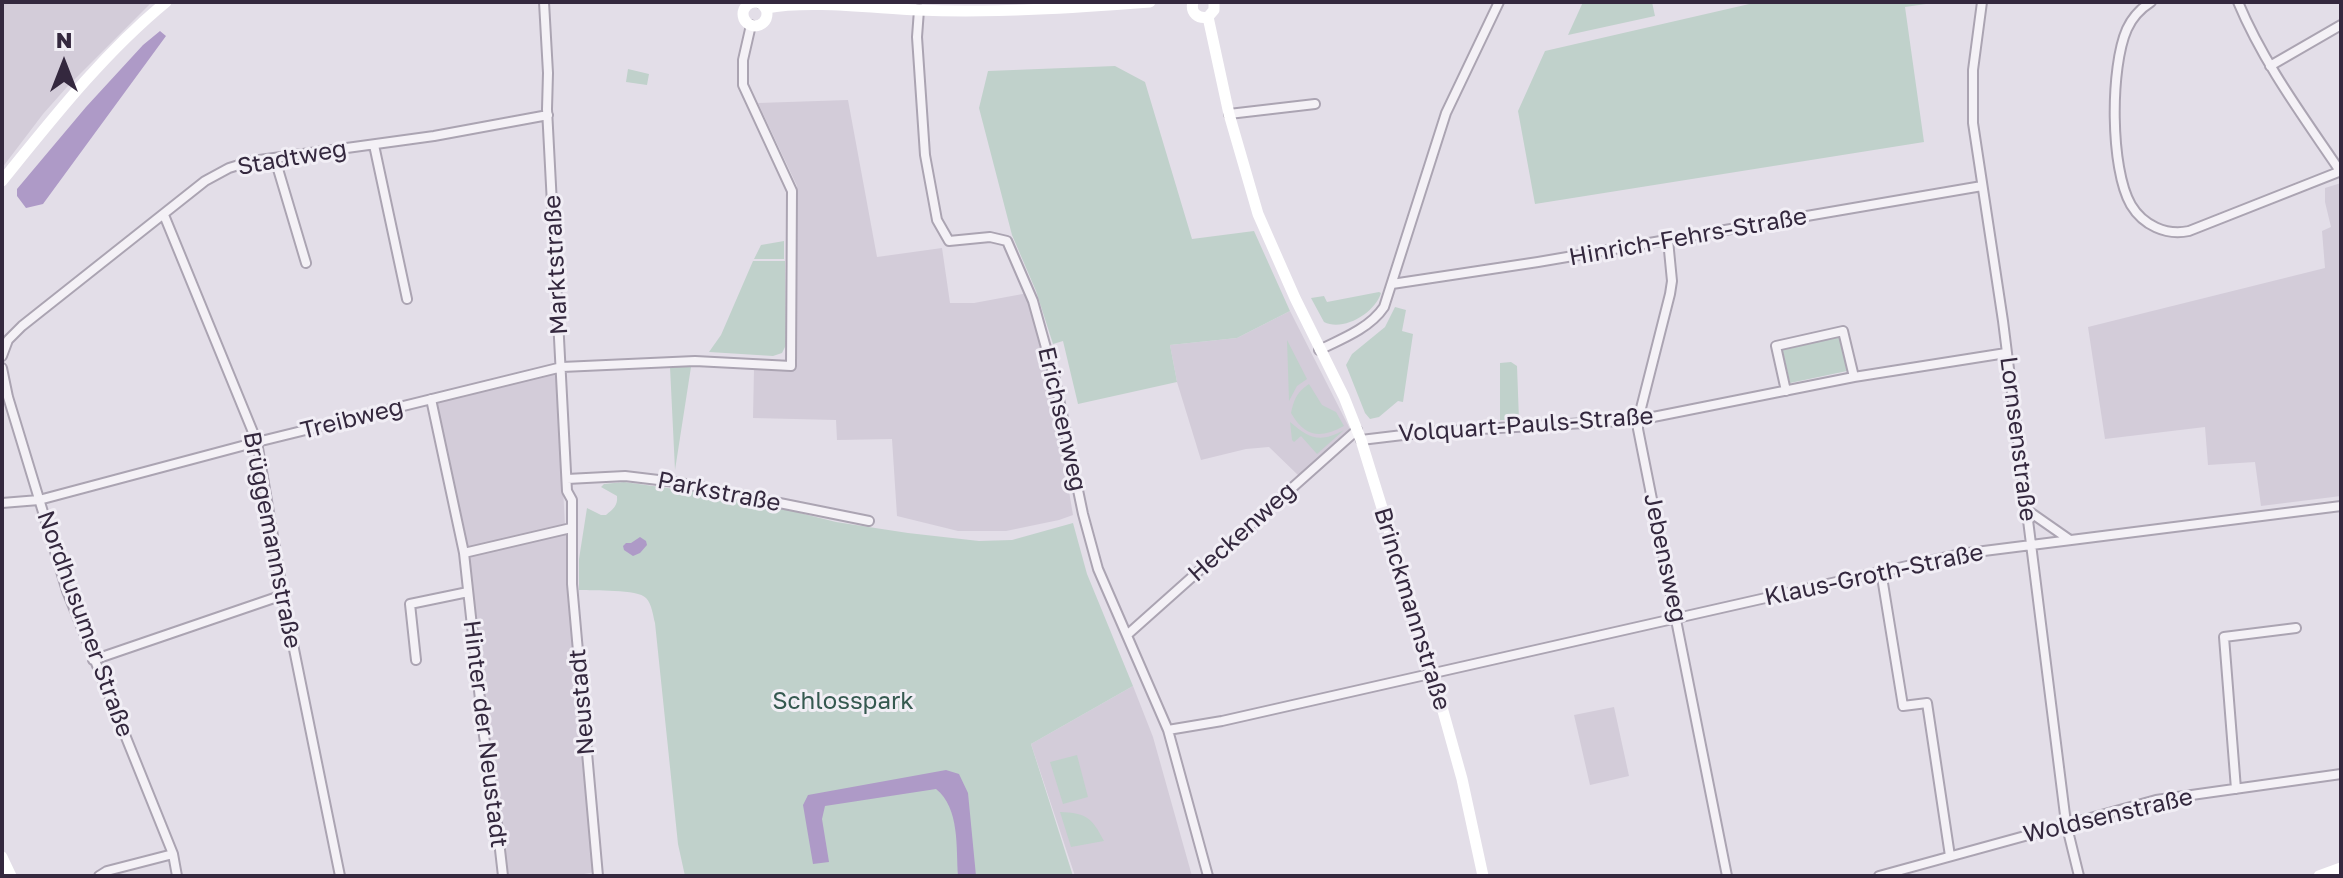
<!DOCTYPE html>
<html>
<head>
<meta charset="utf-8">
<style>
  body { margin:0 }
  #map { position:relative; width:2343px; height:878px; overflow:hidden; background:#e3dee8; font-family:"Golos Text",sans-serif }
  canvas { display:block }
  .frame { position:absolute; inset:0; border:4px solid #34283e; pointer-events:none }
  .north { position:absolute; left:24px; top:24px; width:80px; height:80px; -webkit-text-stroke:6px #f1eef5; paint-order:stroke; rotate:0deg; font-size:22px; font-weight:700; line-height:32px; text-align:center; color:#34283e }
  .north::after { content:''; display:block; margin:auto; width:28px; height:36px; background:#34283e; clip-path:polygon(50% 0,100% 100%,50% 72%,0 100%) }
</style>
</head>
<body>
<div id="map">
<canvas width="2343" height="878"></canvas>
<div class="frame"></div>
<div class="north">N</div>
</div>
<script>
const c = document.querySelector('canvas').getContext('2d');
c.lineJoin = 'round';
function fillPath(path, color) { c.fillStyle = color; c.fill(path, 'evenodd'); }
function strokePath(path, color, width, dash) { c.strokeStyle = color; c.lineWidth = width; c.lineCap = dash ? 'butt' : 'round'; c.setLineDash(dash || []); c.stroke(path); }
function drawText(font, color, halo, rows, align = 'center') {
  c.font = font + ' "Golos Text",sans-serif'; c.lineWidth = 6; c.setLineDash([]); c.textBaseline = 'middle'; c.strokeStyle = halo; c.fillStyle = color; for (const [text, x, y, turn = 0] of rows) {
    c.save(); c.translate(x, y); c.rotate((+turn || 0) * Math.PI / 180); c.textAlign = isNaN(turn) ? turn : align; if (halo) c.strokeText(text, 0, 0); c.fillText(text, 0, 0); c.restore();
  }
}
fillPath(new Path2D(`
  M2,2H152L67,87L43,114L2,168Z
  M848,100L877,257L942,248L950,303H974L1028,293L1037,322L1052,390L1073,515L1059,520L1006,531H958L897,516L892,439L837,440L836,420L753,418L754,369H795L797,186L758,103Z
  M2341,183V496L2261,506L2255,462L2208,465L2205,427L2105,439L2088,327L2325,268L2322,231L2331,227L2325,202V188Z
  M1290,311L1350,429L1299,476L1269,447L1246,449L1201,460L1177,382L1170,345L1237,338Z
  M557,371L565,526L465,550L433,401Z
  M568,531L569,584L595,872L573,876H504L466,555Z
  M1133,686L1153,737L1192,876H1075L1031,744Z
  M1614,707L1629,776L1590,785L1574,715Z`), '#d3ccd9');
fillPath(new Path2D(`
  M1583,2H1652L1655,16L1568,35Z
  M1758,2H1926V4L1905,7L1924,142L1535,204L1518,111L1545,51Z
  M1115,66L1145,82L1192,239L1254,231L1290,311L1237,338L1170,345L1177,382L1078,404L1063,341L1053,344L1036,291L1012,235L979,108L988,71Z
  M628,69L649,74L647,85L626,82Z
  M784,241V259H754L761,245Z
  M753,261H785L786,345L782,353L773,356L709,352L721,335Z
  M1379,292L1381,293C1375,313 1343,332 1324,322L1311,298L1324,296L1327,302Z
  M1395,307L1406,310L1402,331L1413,334L1403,402L1398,401L1379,417L1370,419L1365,413L1346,365L1352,354L1385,327Z
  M1840,336L1847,371L1790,383L1782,348Z
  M1287,340L1307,379L1297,386L1289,401Z
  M1511,362L1517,366L1519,420H1500V363Z
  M670,367H691L675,470Z
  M1309,384L1322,405L1336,412L1344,426C1320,439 1305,437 1291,413C1294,399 1297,392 1309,384Z
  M1290,422C1310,439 1320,443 1344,430L1317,454L1301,436L1294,442L1292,440Z
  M624,482L740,498L836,522L908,533L979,541L1012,540L1073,523L1087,574L1133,686L1031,744L1073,876H685L678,844L655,623C653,616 652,604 646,598C638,589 593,591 579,590V559L587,508L601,515H606C613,509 618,506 617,496L601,487L604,484Z
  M1077,755L1088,797L1063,804L1050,762Z
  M1060,812C1087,813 1092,818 1104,841L1071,847Z`), '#c0d1cb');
fillPath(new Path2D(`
  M160,31L166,36L43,204L26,208L17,196V189L86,107L143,45Z
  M640,537L646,541L647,545L640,553L633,556L624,550L623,546L626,543H631Z
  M946,770L959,774L968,793L976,876H958C956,848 960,808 936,789L825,806L822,819L829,862L813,864L803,805L808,795Z`), '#ae9ac7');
const minor = new Path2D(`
  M544,2L548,73L547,109L567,491L572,500V584L598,876
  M1982,2L1973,70V123L2003,321L2066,823L2079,876
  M2151,2C2140,9 2132,18 2127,29C2110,67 2110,169 2131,205C2143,225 2166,236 2189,231L2341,171
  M2238,2C2264,64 2303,116 2340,171
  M760,3V2
  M919,10L917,37L925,155L937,220L949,241L990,237L1007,241L1033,301L1055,380L1083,514L1098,569L1168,730L1208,876
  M2270,66L2341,25
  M1229,114L1315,104
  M374,145L407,299
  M275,159L306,263
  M164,215L257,442L283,595L340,876
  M1668,240L1672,281L1670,294L1638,420V429L1727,876
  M1392,284L1538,262L1982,186
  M1319,350C1342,339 1370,328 1384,307L1446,113L1499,2
  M2,356L8,340L22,326L205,181L229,168L252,161L434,136L548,115
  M2,368L8,397L67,591L173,854L177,876
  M1786,391L1776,346L1843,331L1854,377
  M431,399L464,553L484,736L494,797L503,876
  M1361,440L1428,432L1638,420L1854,377L2006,353
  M567,479L625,476L675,482L869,521
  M2,503L39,500L257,442L562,367L695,361L791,366L792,191L743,85V60L751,25
  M2027,510L2070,540
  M464,553L571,528
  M1881,571L1903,706L1927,703L1950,856
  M1127,635L1357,430
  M93,660L283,595
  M416,660L410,604L468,592
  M1168,730L1222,721L1960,554L2341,506
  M2236,789L2224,637L2296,628
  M99,876L107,871L173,854
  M1879,876L2156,800L2341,774`);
strokePath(minor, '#aba4b2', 12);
strokePath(minor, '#f4f1f6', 8);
strokePath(new Path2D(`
  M1193,2C1190,13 1198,19 1208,17
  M1214,2V10L1208,17L1229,114L1258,214L1295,298L1344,397L1361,440L1426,650L1462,779L1483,876
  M743 14a12 12 0 1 1 24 0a12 12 0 1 1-24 0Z
  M766,8C810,0 872,8 918,10C995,13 1073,8 1150,2
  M2,181C53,118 103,54 166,2
  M2,857L11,876
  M2319,876L2341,868`), '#fff', 11);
drawText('24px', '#34283e', '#f1eef5', [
  ["Stadtweg",292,158,-10],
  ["Hinrich-Fehrs-Straße",1688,237,-10],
  ["Marktstraße",556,265,-93],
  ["Treibweg",352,419,-14],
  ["Erichsenweg",1062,419,77],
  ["Volquart-Pauls-Straße",1526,425,-4],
  ["Lornsenstraße",2018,439,83],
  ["Parkstraße",719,492,11],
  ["Heckenweg",1242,532,-42],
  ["Brüggemannstraße",272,540,79],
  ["Jebensweg",1665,558,78],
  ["Klaus-Groth-Straße",1874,575,-12],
  ["Brinckmannstraße",1412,609,73],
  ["Nordhusumer Straße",85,624,70],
  ["Neustadt",582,702,-95],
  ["Hinter der Neustadt",485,734,83],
  ["Woldsenstraße",2108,816,-13]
]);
drawText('24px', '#355950', '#f1eef5', [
  ["Schlosspark",843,701]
]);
</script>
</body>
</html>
